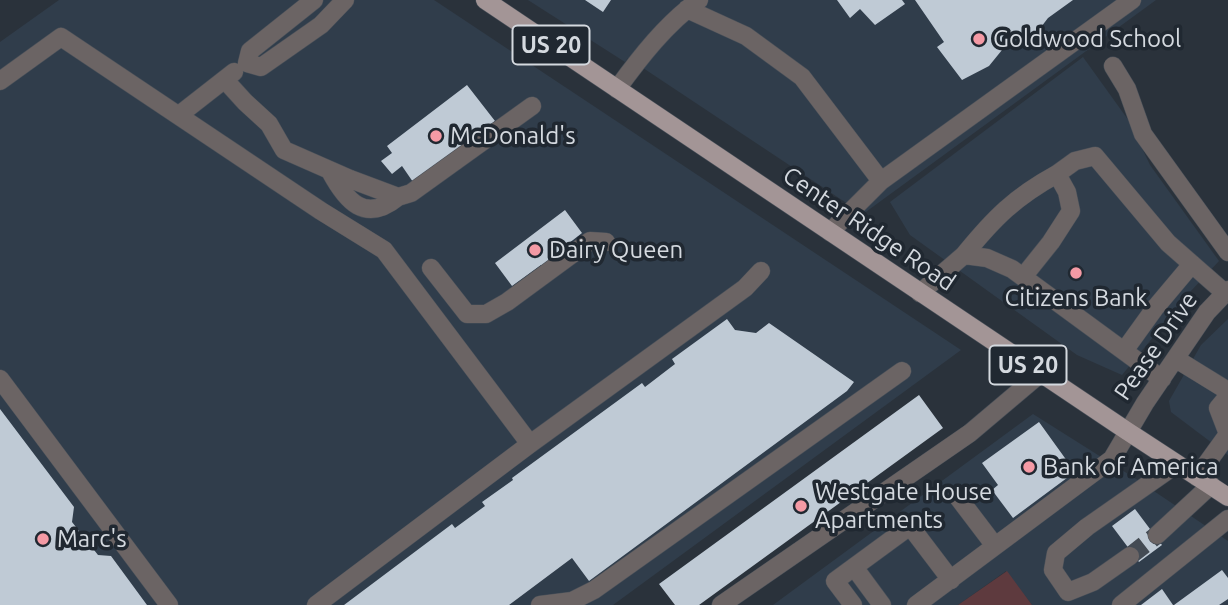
<!DOCTYPE html>
<html>
<head>
<meta charset="utf-8">
<style>
  body { margin:0 }
  canvas { display:block; background:#2a323b }
</style>
</head>
<body>
<canvas width="1228" height="605"></canvas>
<script>
const c = document.querySelector('canvas').getContext('2d');
c.lineJoin = 'round';
function fillPath(path, color) { c.fillStyle = color; c.fill(path, 'evenodd'); }
function strokePath(path, color, width, dash) { c.strokeStyle = color; c.lineWidth = width; c.lineCap = dash ? 'butt' : 'round'; c.setLineDash(dash || []); c.stroke(path); }
function drawText(font, color, halo, rows, align = 'center') {
  c.font = font + ' Ubuntu,sans-serif'; c.lineWidth = 7; c.setLineDash([]); c.textBaseline = 'middle'; c.strokeStyle = halo; c.fillStyle = color; for (const [text, x, y, turn = 0] of rows) {
    c.save(); c.translate(x, y); c.rotate((+turn || 0) * Math.PI / 180); c.textAlign = isNaN(turn) ? turn : align; if (halo) c.strokeText(text, 0, 0); c.fillText(text, 0, 0); c.restore();
  }
}
fillPath(new Path2D(`
  M59,0H434L961,350L613,605H0V42Z
  M528,0H1156L863,214L628,58L625,62Z
  M1083,57L1129,121L1150,165L1219,261L1190,292L1122,375L1077,355L910,235L890,202Z
  M1228,319V455L1171,412L1169,401L1201,345Z
  M1033,414L1136,479L1228,541V605H1032L1006,571L958,605H773Z`), '#303d4b');
fillPath(new Path2D(`
  M1007,571L1032,605H958Z`), '#5e3a3e');
fillPath(new Path2D(`
  M585,0H611L603,12Z
  M837,0H902L905,4L875,25L860,9L850,18Z
  M915,0H1073L1048,18L1038,31L1020,37L1002,50L989,66L962,80L937,47L944,42Z
  M467,85L495,121L413,182L402,166L392,174L381,161L392,153L387,146Z
  M565,210L582,233L555,254L560,260L546,271L541,265L512,286L495,263Z
  M727,319L735,330L756,333L769,323L854,382L847,391L589,581L572,558L509,605H344L452,524L455,528L485,506L482,502L513,480L512,478L642,383L645,387L675,364L672,359Z
  M919,395L943,428L699,605H675L659,584Z
  M0,409L74,507L72,522L98,555L111,556L147,605H0Z
  M1039,422L1075,472L1013,518L992,490L998,485L982,463Z
  M1135,509L1162,545L1139,562L1112,526Z
  M1222,570L1228,578V599L1219,605H1174Z
  M1162,589L1173,605H1141Z`), '#bfcad5');
strokePath(new Path2D(`
  M1130,556L1157,535`), '#444b54', 18, [18, 9]);
const minor = new Path2D(`
  M314,0L250,51L247,63L261,67L321,25L345,0
  M687,9L746,36L802,77L881,181
  M1113,66L1127,89L1143,134L1228,252
  M225,80L245,102L269,124L284,150L350,179L398,197L411,193L532,106
  M0,81L61,37L321,211L384,250L530,444L745,288L761,271
  M617,89C641,56 666,24 699,0
  M179,115L234,72
  M330,171C346,201 365,224 398,197
  M1057,174L1075,161L1095,156L1168,243L1225,293
  M830,232L881,181L1132,0
  M964,255C994,218 1015,197 1057,174L1067,192L1071,211L1051,242L1023,277
  M431,268L467,314H486L507,302L590,241L606,242
  M920,293L964,255L987,258L1012,269L1162,379
  M1124,351L1155,308L1192,264
  M1176,359L1228,391
  M0,379L169,605
  M1197,477L1228,434L1218,408L1228,396
  M957,496L995,546
  M1157,535L1211,485
  M1130,556L1093,582L1068,592L1053,570L1056,553L1087,527L1177,464
  M854,567L882,605
  M316,605L530,444
  M540,605L572,601L594,590L902,371
  M721,605L970,433L1041,373
  M853,605L835,581L910,526L951,580
  M916,605L1112,459L1145,403L1207,312L1228,290
  M1121,605L1228,519`);
const major = new Path2D(`
  M485,0L1127,431L1228,497`);
strokePath(minor, '#495059', 19);
strokePath(major, '#495059', 19);
strokePath(minor, '#6b6464', 18);
strokePath(major, '#a39596', 18);
for (const [x, y, r, color] of [
  [979,39,7,"#f49aa5"],
  [436,136,7,"#f49aa5"],
  [535,250,7,"#f49aa5"],
  [1076,273,7,"#f49aa5"],
  [1029,467,7,"#f49aa5"],
  [801,506,7,"#f49aa5"],
  [43,539,7,"#f49aa5"]
]) { const dot = new Path2D(); dot.arc(x, y, r, 0, 2 * Math.PI); c.fillStyle = color; c.fill(dot); strokePath(dot, '#202831', 2.5); }
for (const [x, y, w] of [
  [551,45,77],
  [1028,365,77]
]) { const box = new Path2D(); box.roundRect(x - w / 2, y - 19.5, w, 39, 5); c.fillStyle = '#202831'; c.fill(box); strokePath(box, '#d4d9df', 2); }
drawText('bold 23px', '#d4d9df', null, [
  ["US 20",551,45],
  ["US 20",1028,365]
]);
drawText('24px', '#d4d9df', '#202831', [
  ["Goldwood School",993,39],
  ["McDonald's",450,136],
  ["Dairy Queen",549,250],
  ["Citizens Bank",1076,298,"center"],
  ["Bank of America",1043,467],
  ["Westgate House",815,492],
  ["Apartments",815,520],
  ["Marc's",57,539]
], 'left');
drawText('24px', '#d4d9df', '#202831', [
  ["Center Ridge Road",869,229,34],
  ["Pease Drive",1156,346,-55]
]);
</script>
</body>
</html>
